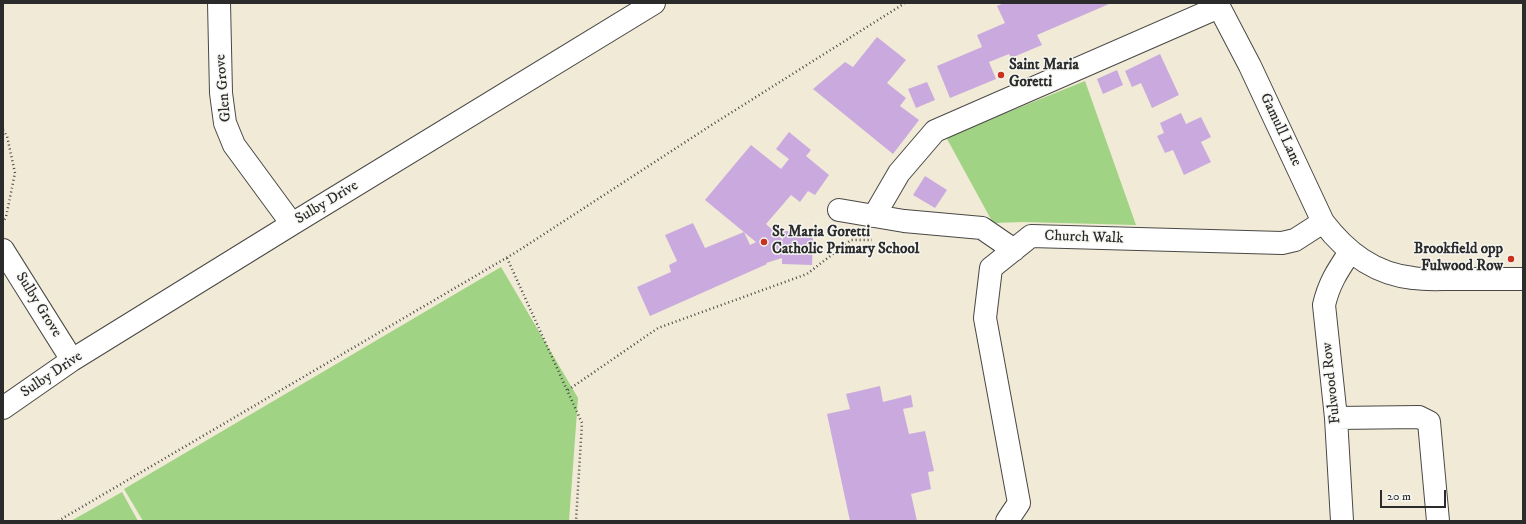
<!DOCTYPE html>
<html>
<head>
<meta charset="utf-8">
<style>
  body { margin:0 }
  #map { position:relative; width:1526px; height:524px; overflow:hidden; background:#f0ead6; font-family:"IM FELL DW Pica",serif }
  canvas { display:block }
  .frame { position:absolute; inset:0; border:4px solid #2b2b2b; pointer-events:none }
  .scale { position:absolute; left:1380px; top:490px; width:66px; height:18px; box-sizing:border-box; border:2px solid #2b2b2b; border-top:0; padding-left:5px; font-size:12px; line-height:14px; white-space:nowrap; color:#2b2b2b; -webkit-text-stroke:3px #f6f6f2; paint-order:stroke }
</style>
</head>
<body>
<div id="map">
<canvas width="1526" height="524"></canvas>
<div class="frame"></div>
<div class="scale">20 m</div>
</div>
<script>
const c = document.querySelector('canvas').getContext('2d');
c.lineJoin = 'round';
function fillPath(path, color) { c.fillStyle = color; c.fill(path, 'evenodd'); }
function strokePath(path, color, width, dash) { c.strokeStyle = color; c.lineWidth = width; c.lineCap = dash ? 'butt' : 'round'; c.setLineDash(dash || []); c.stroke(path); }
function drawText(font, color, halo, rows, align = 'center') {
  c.font = font + ' "IM FELL DW Pica",serif'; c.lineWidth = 3; c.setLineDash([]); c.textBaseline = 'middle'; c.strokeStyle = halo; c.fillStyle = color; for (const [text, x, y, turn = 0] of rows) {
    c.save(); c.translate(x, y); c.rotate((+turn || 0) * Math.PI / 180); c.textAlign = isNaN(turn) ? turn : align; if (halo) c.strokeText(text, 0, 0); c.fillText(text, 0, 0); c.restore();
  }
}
fillPath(new Path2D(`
  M1085,81L1136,225L1024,222L993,223L946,137Z
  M501,267L578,398L569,521H143L124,489Z
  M122,492L138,521H71Z`), '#a0d383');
fillPath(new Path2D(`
  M1004,3H1108L1109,4L1037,35L1042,45L1011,58L1009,54L989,62L996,79L950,98L937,66L982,47L977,35L1005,23L997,6Z
  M877,37L906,60L887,83L906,98L900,106L919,120L893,154L813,89L845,62L853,67Z
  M1160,54L1179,95L1152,108L1141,83L1132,87L1125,71Z
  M1117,70L1123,85L1103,94L1097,79Z
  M927,82L935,100L916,108L908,89Z
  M1181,113L1186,124L1201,117L1211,137L1201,142L1211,162L1184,175L1173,150L1165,153L1157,136L1164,133L1160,123Z
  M789,132L811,150L806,156L829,175L815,195L808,191L800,202L791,195L766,224L783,240V231L813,232L812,265L782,264V258L766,263L767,264L650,316L637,287L671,272L669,265L677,261L665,235L693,223L705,248L744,232L750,245L756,242L705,200L751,145L781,169L789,159L776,149Z
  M925,176L947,190L935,208L913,195Z
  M880,386L883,402L911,395L913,407L903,409L909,434L925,431L934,471L928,472L931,489L911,494L917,521H850L827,414L850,409L846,394Z`), '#caaade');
const minor = new Path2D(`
  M219,3L221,93L225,123L234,145L292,224
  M1217,3L1250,66L1323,222C1346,252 1374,274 1413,278C1426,280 1440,279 1453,279C1476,279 1500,279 1523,279
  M839,210L904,221L982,228L1014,250
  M874,216L899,173L935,131L1219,7
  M3,250L72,360
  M3,408L72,360L292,224L654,3
  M1336,418L1419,417L1429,422L1438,521
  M1007,521L1019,503L985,318L991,268L1031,236L1282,243L1295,240L1323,222
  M1342,521L1336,418L1324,305C1329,283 1338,270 1350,252`);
strokePath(minor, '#494845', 24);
strokePath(new Path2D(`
  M3,130L7,136L15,173L6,217L3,222
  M507,258L582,423L576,521
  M568,390L658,328L807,274L851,240H872
  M58,521L518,251L710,126L905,3`), '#494845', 2.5, [1, 3]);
strokePath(minor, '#fff', 22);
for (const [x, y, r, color] of [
  [1001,75,4,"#c8321e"],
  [764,242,4,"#c8321e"],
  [1511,259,4,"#c8321e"]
]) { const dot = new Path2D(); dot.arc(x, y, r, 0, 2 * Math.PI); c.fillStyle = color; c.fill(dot); strokePath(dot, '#f6f6f2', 1.5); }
drawText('bold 15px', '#2b2b2b', '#f6f6f2', [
  ["Saint Maria",1009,66],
  ["Goretti",1009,83],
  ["St Maria Goretti",772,233],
  ["Catholic Primary School",772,250],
  ["Brookfield opp",1503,250,"right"],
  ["Fulwood Row",1503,267,"right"]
], 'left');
drawText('15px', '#2b2b2b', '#f6f6f2', [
  ["Glen Grove",224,88,-95],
  ["Gamull Lane",1280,130,65],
  ["Sulby Drive",327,203,-31],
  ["Church Walk",1084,238,2],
  ["Sulby Grove",38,305,58],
  ["Sulby Drive",52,375,-34],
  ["Fulwood Row",1332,383,-96]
]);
</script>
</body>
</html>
